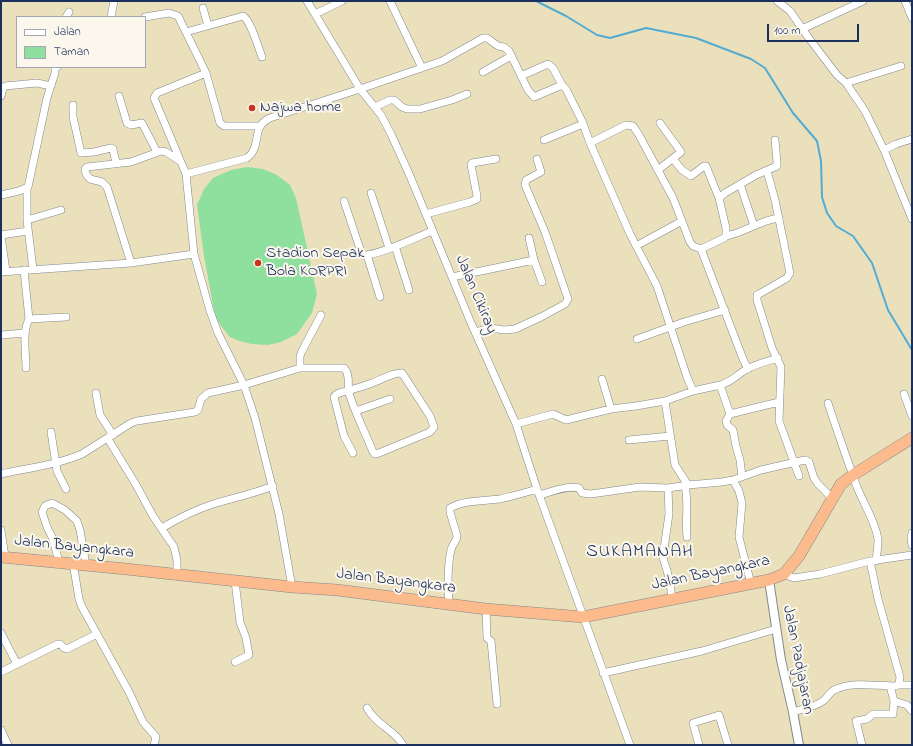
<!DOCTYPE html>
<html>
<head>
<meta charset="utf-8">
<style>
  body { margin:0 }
  #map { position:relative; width:913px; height:746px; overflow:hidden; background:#eae0bc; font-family:"Indie Flower",sans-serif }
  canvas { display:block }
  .frame { position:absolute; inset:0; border:2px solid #1b2f5e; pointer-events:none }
  .legend { position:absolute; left:16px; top:16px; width:130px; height:52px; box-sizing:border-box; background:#fbf7ec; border:1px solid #a1a7b3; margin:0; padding:5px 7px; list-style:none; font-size:12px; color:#1b2f5e }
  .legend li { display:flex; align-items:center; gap:8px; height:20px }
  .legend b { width:20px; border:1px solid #a1a7b3 }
  .scale { position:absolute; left:767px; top:24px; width:92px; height:18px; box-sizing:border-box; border:2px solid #1b2f5e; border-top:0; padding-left:5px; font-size:12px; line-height:14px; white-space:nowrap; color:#1b2f5e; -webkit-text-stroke:3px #fbf7ec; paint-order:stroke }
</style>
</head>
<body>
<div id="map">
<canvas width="913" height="746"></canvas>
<div class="frame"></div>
<ul class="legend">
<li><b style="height:5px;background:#fff"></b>Jalan</li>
<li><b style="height:11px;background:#8fdf9f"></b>Taman</li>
</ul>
<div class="scale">100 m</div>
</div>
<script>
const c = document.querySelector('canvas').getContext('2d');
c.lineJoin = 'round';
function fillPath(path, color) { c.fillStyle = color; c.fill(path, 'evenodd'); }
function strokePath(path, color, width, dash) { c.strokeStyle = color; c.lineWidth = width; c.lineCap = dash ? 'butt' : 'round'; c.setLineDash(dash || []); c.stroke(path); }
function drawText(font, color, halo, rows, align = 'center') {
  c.font = font + ' "Indie Flower",sans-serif'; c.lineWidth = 4; c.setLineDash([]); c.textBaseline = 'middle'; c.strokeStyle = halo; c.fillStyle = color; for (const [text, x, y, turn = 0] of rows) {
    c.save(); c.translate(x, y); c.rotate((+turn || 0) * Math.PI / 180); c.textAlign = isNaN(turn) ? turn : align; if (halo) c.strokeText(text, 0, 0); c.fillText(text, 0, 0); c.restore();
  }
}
fillPath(new Path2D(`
  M247,167L263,169L277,175L290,185L296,198L317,294L312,313L297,334L281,342L268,345L252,344L239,341L230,337L221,326L215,316L204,256L197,205L204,189L213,178L231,170Z`), '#8fdf9f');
strokePath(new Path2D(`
  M536,1L566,16L597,35L610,38L646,28L696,38L751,59L765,68L793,113L817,141L821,161L822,197L827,213L836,226L853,236L872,263L888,310L912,350`), '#54abd1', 2);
const minor = new Path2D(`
  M307,1L360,89L381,115L391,134L410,176L471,323L516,424L537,489L630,745
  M390,1L422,68
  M777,1L790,11L808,37L837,75L846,83L865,111L884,150L912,219
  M905,1L912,18
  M203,8L208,26
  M315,14L342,1
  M66,17L69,12
  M111,17L114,1
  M145,17L169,13L178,16L206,73L220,123L224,126H259
  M802,29L863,1
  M186,32L243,16C251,21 258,47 262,57
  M483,72L511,56
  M521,76L548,64L553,68L562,85
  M846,83L901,66
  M1,96L3,88L5,86L37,83L51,86
  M119,96L127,123L131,125L142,123L157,152
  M73,105V117L81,153L94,152L111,148L113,149L116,163
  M375,107L390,100H394L402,107L407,109H420L452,100L467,94
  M544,140L583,124
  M590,143L626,125L633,126L639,135L673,198L690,242L693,246L701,249
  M884,150L896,144L912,139
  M673,159L682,170L691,176L704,166H706L719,198
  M658,170L681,152L660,123
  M767,171L775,200L790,273L787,278L759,294L757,295V300L772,348L781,367L779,421L799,476
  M186,174L154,98L157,93L206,73
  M740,184L754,226
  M27,188V220
  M371,193L389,248
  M1,195L19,191L28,187L47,98L55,73V67H57
  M344,201L361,252L363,255C378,256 417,237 432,231
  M426,214L470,202L477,199V196L471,165L472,163L496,159
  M1,235L28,231
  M1,236L6,271
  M726,236V228L719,198L725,193L756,175L777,166V162L775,140
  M529,238L534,260L542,282
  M395,246L409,290
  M636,246L682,221
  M367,255L380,297
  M131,263L107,187L102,182L90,179L86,174L85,169L87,167L131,162L161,151L166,152L180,161
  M33,269L27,220L61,210
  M24,270L29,319C22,333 26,353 26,368
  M1,272L131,263L194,254
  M452,277L534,260
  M29,319L66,317
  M475,332L491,328L504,330L515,329L541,317L565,304L568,299L567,296L545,232L525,185L526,180L541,172L537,159
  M1,335L25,333
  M637,339L684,322L725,310
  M300,368V356L302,351L321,315
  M748,369L743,359L701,249L724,238L726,236C744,233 760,220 779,218
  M602,379L611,409
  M720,385C734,381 736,375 747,369C756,364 768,361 778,358
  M96,393L100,415L113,435
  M904,394L912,416
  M665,401L675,465L688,485
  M828,403C837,431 847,459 857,487C864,505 875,520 878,539C878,546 877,554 876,561
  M356,411L390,399
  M730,414L726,421L727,425L733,430L736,446L740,460L742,477
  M516,424L553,414L566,420L611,409L636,406L665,401L693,391
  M51,432L57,471L66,489
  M108,439L135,483L153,516L174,547L177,560V575
  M629,440L670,436
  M1,474C28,468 56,465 82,454L131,423L137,421L195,412L198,410L201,399L208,393L244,385L300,368H344C351,375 347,385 349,393C355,413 365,432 373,452L375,454L379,453L430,432L434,427L430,416L402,373C393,372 381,380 372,383C365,386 356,388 348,391C343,392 337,392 334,397L344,436L353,453
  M733,480L739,491L742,503L739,537L751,584
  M685,486C689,504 685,519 687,537
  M668,488L669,514L663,556C663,561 666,565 667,571C670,580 671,590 672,599
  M539,495C551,492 567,485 579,488L582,493L591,494L640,487L668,488L688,485L722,482L733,480L761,470L805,460L809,462L814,478L818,484L832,498
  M162,528C177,519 195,510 213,504C233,498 253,494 273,486
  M1,530L5,557
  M912,533L911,538L912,545
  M59,562L53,539L47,527L42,512L45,506L52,503L65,510L77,521L80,530L86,565
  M73,563L79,599L82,607L129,692L143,722L156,737L154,745
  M784,574L794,578L820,574L870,561L912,555
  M292,587L279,514L255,418L244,385L218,333L210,311L194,254L186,174L247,158C263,146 250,127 270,118L360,89L442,61L483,38H487L498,46L504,47L509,51L528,90L534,97L562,85L566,89L582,121L590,143L630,234L657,286L687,377L693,391L720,385L730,414L779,402
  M449,605C448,587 447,568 451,550C452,544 457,541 457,536L450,512V508C464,500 484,501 500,499C512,496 525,493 537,489
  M486,609L487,638L491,641L497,704
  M1,633L17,664
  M235,662L249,655L246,638L240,622L235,581
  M1,672L58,644H60L64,648L67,649L97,634
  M603,673L702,651L776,629
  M899,685H912
  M890,686L894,701L907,705L912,711
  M367,708C377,726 394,729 403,745
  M793,712C802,709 815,707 823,701C827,698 829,693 834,690C853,681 875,686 896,686L899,684L900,677L878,599L870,561
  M1,730L8,745
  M699,745L693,723L719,715L728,745
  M862,745L856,721L867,719L873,714H893L894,701`);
const tertiary = new Path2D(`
  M769,580L781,660L793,712L799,745`);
const trunk = new Path2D(`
  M1,557L126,569L292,587L337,590L486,609L583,617L769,580L784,574L799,556L841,484L853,475L912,438`);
strokePath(minor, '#82888d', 8);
strokePath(tertiary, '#82888d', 10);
strokePath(trunk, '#82888d', 12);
strokePath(minor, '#fff', 7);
strokePath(tertiary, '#fff', 8);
strokePath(trunk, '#fbbb8d', 11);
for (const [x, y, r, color] of [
  [252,108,4,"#c8321e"],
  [258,263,4,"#c8321e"]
]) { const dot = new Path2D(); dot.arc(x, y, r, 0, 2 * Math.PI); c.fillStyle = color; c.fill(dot); strokePath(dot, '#fbf7ec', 1.5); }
drawText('16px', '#1b2f5e', '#fbf7ec', [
  ["Najwa home",260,108],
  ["Stadion Sepak",266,254],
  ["Bola KORPRI",266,272]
], 'left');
drawText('16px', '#1b2f5e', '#fbf7ec', [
  ["Jalan Cikiray",475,295,67],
  ["Jalan Bayangkara",74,548,6],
  ["Jalan Bayangkara",711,574,-12],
  ["Jalan Bayangkara",396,582,7],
  ["Jalan Padjajaran",797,660,79]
]);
c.letterSpacing = '1px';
drawText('18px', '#1b2f5e', '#fbf7ec', [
  ["SUKAMANAH",640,553]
]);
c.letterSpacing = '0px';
</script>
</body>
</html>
